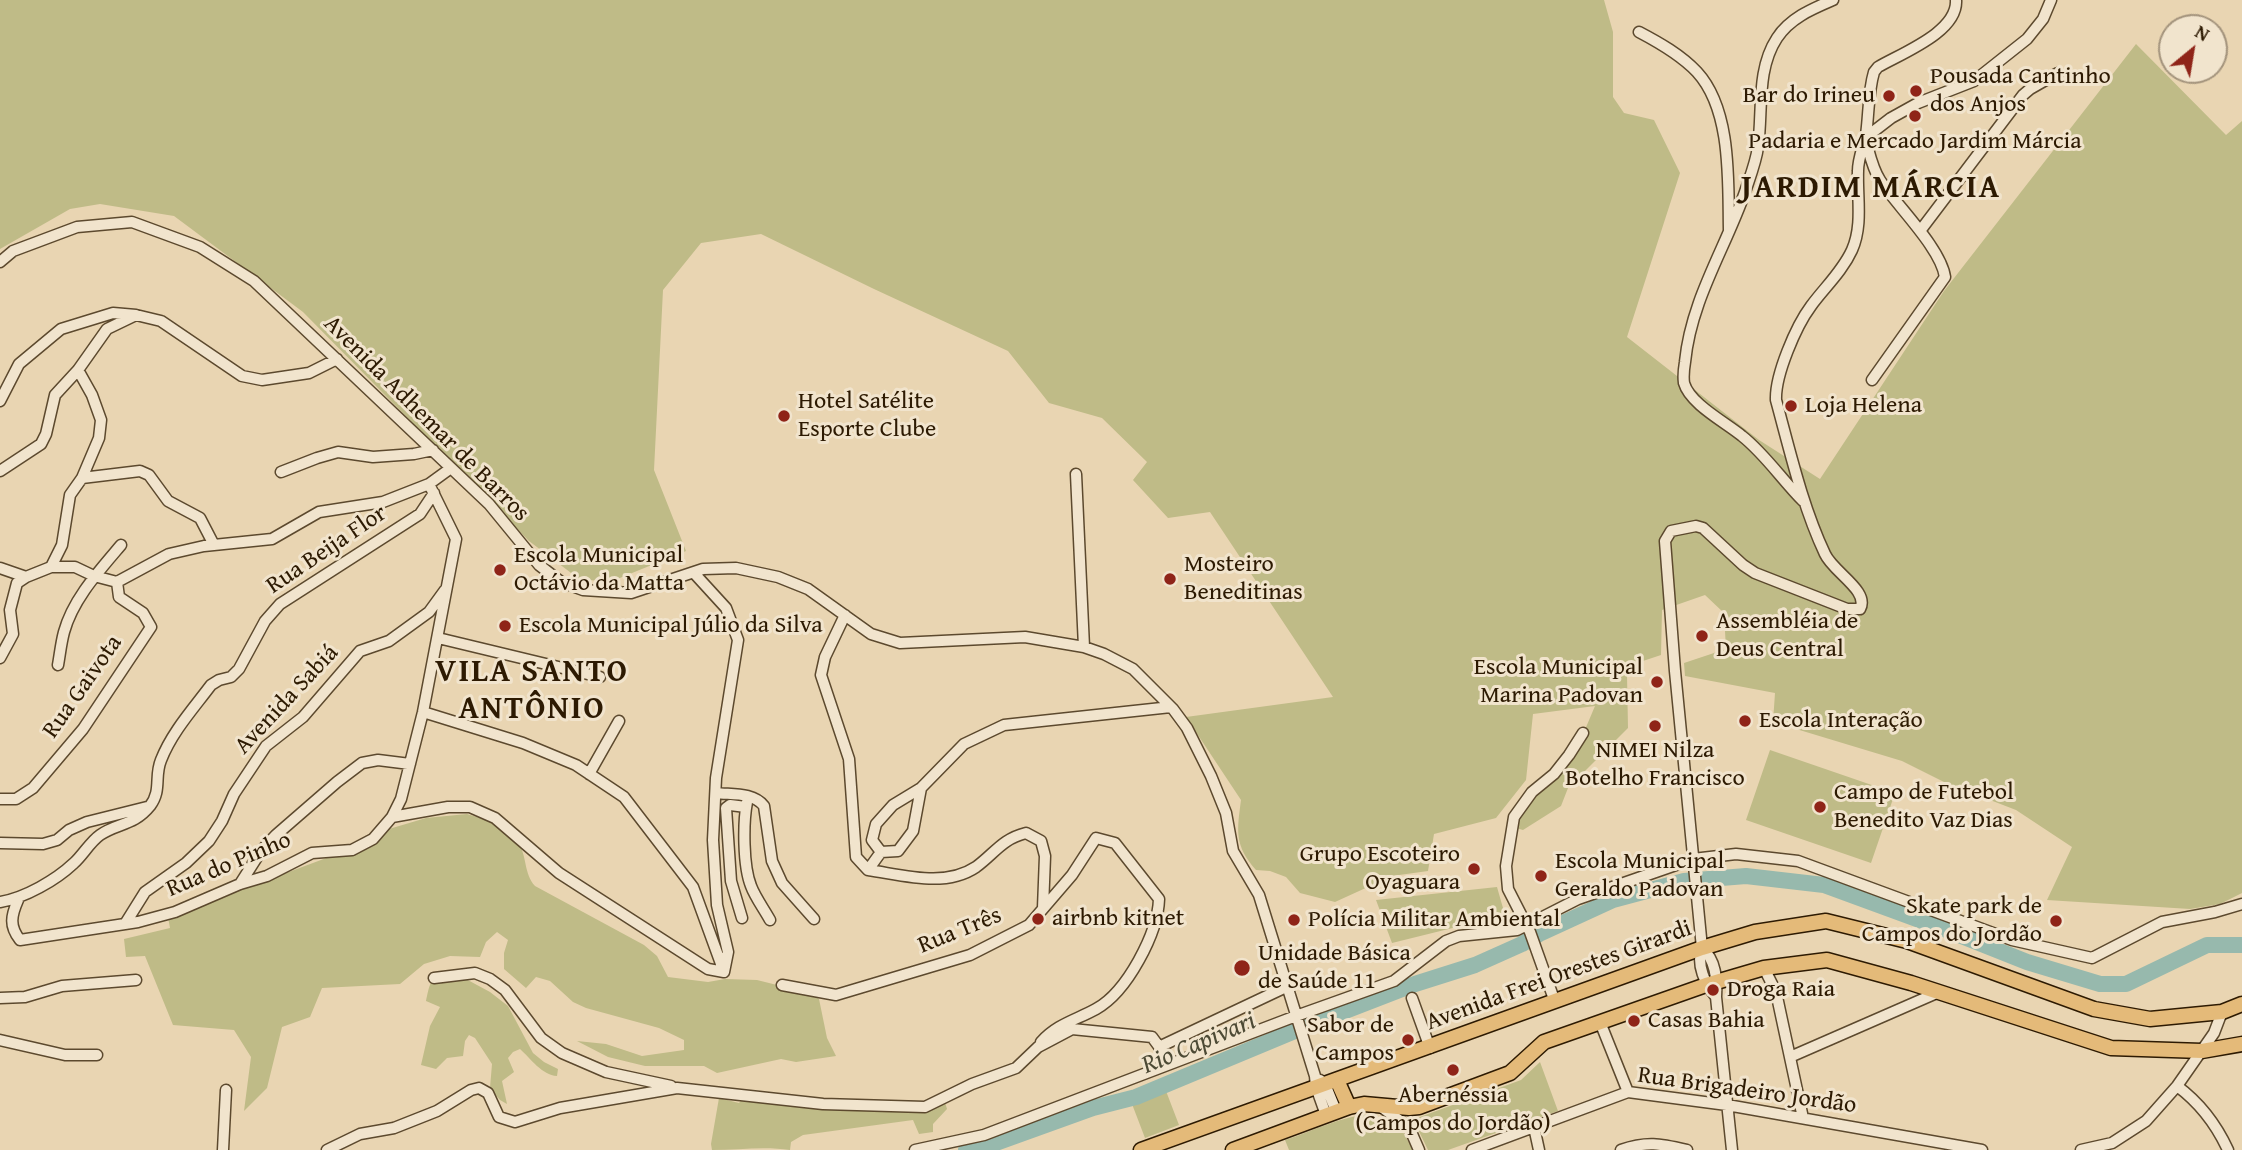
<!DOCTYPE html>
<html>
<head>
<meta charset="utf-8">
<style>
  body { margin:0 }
  #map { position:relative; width:2242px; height:1150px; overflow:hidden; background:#e9d5b2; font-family:"Gentium Book Plus",serif }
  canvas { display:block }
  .north { position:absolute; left:2158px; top:14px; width:70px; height:70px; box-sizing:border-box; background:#f1e4cd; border:2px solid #a3937c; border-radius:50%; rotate:30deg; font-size:19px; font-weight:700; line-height:28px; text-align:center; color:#2d1a02 }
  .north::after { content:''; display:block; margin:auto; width:24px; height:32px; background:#8f2418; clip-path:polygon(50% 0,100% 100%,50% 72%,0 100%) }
</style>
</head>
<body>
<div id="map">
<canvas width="2242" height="1150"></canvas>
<div class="north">N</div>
</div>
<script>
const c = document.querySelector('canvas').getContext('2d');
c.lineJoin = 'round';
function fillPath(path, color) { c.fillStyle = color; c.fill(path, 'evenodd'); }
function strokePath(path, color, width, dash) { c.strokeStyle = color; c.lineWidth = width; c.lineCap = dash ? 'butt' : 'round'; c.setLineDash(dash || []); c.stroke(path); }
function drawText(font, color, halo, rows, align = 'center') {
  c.font = font + ' "Gentium Book Plus",serif'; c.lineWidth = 6; c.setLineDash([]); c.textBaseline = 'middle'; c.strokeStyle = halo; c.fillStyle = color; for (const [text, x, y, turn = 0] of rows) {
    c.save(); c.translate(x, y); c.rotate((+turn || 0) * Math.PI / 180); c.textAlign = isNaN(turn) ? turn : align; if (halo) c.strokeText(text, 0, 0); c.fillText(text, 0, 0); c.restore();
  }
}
fillPath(new Path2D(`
  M0,0H1604L1613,32V97L1624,113L1654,120L1680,173L1627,337L1759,440L1820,479L1944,291L2136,44L2226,135L2242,121V893L2220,904L2190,909L2047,900L2072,847L2016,810L1946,783L1902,761L1773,722L1775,693L1685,676L1684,663L1726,649L1724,613L1705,595L1662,610L1661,655L1640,662L1627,675L1628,728L1568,788L1561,806L1523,830L1516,828L1517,818L1576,751L1595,706L1533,714L1526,780L1496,818L1434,834L1428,871L1392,876L1335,902L1300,893L1286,877L1270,871L1256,870C1234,845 1237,831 1241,800L1186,717L1333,697L1210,512L1168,518L1133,480L1147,462L1102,418L1049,403L1008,351L874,289L761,234L701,243L663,290L654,470L686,551L610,582L579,579L529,541L303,312L174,216L100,204L70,209L0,249Z
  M1770,750L1895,793L1871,863L1746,820Z
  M467,814C484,819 510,828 519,844C527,857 524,874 535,886L644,945L657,956L668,977L708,982L725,979L757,980L813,994L819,999L827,1038L836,1056L796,1062L781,1059L717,1073L704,1066H645L608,1057L577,1041L606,1044L642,1056L684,1050V1040L659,1028L586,1008L573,1002L550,981L536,977L526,988L504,969V953L508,940L497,932L486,942L480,957L450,956L424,964L400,984L322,988L310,1017L282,1027L267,1088L244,1111L251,1057L234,1030L173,1025L145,956L126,957L124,939L170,928L168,917L329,857L350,855L370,847L389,829L426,818Z
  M1497,887L1505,915L1392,943L1376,900Z
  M444,971H451L490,992L508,1006L533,1053L544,1062L558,1069L557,1076C542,1075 531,1059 520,1049L513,1052L508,1058L514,1072L502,1081L507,1104L500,1100L490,1088L492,1064L475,1038L469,1035L465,1041L463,1056L447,1058L436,1069L421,1065L430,1026L440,1007L426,1001C429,988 430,976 444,971Z
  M1540,1062L1558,1111L1448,1150H1428L1414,1121L1417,1118L1521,1080Z
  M1166,1091L1179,1125L1145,1138L1132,1104Z
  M744,1097L905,1111L936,1108L944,1099L947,1109L933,1124V1132L919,1134L913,1120L803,1135L791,1142L790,1150C764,1146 739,1150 712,1150L711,1144L719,1098L739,1103Z
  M1371,1114L1403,1132L1413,1150H1289L1285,1140C1313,1131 1341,1116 1371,1114Z`), '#bfbb87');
strokePath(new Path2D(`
  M966,1150L993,1144L1093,1108L1136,1097L1309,1025L1415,984L1475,965L1522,944L1539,934L1613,900L1684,881L1746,876L1824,885L1944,929L2027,962L2100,984H2126L2207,945H2242`), '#97b9ad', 16);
const minor = new Path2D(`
  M1639,32C1660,43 1681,55 1697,72C1732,110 1728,182 1729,230
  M1865,138C1869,151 1872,168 1880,180C1896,205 1941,248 1945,277L1872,380
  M1865,138L1891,118L1918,103L1974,81L2027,39L2043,19L2051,0
  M1920,231L2023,95L2030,89L2058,73
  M0,262L13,251L77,227L132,222L200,247L254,281L489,504L539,565L561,582L583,590L631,593L703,569L736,568L778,577L808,589L871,634L900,643L1025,637L1084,647L1104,654L1133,669L1173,709L1187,728L1211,776L1226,813L1233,851L1259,895L1315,1076L1316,1087L1326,1115
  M0,401L19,364L61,329L113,313L136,315
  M0,471L41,444L46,434L55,395L78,370L107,329L136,315L161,321L242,376L262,380L309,373L337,359
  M281,472L317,458L338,452L373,457L414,454L433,450
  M1076,474L1084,647
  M82,478L140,471L149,475L168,501L200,518L214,545
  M1803,501C1782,480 1765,454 1742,436C1725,422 1690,404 1684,383C1683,376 1684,368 1685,362C1691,300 1725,249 1745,192C1750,177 1756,162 1758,147C1763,111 1756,70 1777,38C1790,18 1812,9 1833,0
  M51,567L62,545L70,495L82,478L99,438L101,420L92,395L78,370
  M0,568L26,577
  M694,573L726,608L738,640L716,778L713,840L717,905L728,952L724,972
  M117,582L169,554L204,546L272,539L319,512L383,502L429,484L451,468
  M845,615L825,657L821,675L849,759L856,857L868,870C903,875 945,888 976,867C995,853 1002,839 1026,833L1041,841L1045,856L1043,908
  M438,638L600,677
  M0,658L13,634L10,610L17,583L26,577L51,567H75L94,576L117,582
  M58,665C60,654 61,643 64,632C73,599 99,571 121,545
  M423,712L523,743L576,765L624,797L693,887L724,972
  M589,774L619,721
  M716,793C732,795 753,792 764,806L772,861L782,883L814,919
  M0,799H16L33,788L83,729L151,627L143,613L119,597L117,582
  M747,802C743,823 743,866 751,886C755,897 764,909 770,920
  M392,817L448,807H470L495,818L559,873L708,969L724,972
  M0,843L43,844L57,840L69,830L87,822L147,807
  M881,852L872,840L876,824L893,805L921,788L964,744L1004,725L1171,707
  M868,870L881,852L898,851L913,831L921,788
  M240,884L261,851L276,835L337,782L362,763L378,760L410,764
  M18,900C11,916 9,926 20,940L138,922L175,912L240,884L267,876L312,853L352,850L373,839L392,817L401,799L423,712L456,539L429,484
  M0,902C25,898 56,880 74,863C83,855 90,842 100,835C117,823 134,826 150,806C162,790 154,777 161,760C172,732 193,709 211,685L219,680L231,677L239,669L265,621L280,604L420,514L434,493
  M742,918L731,881L726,808L730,805L746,807
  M125,924L145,892L186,863L209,841L222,821L234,794L266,746L303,717L360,651L389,641L429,612L445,590
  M1702,948C1716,960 1717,979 1716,997L1732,1150
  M1764,968L1776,992L1803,1118
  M434,978L475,973L490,979L505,990L541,1038L562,1053L606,1072L671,1086
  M782,985L836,995L970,955L1029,925L1072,875L1096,838L1115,843L1159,899C1158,933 1127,992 1096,1009C1076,1020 1057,1024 1041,1042
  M1716,997C1705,984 1696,965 1702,948L1675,671L1665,541L1671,531L1696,526L1703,528L1743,565L1755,573L1847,609H1860C1870,591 1833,572 1825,554C1802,505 1790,451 1776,400C1775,375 1796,326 1811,306C1824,288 1842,272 1852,250C1863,225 1857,198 1858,171C1858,158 1863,148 1866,135C1869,114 1868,92 1874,72L1878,67C1902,53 1958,32 1956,0
  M0,998L25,997L62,986L136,980
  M1412,998L1430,1048
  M1555,1002L1530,932L1508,889L1506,866L1514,817L1532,792L1554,774L1569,755L1583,733
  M1600,1022L1628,1092
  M0,1040L65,1055H97
  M1159,1047L1286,987
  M1790,1057L1939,992
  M1320,1080L1325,1084L1336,1111
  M2177,1086C2200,1103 2216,1124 2228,1150
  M1381,1107L1409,1127L1419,1150
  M1534,1127L1539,1150
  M223,1150L226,1090
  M327,1150L360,1134L394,1128L437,1111L471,1090L479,1088L488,1093L499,1117L515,1122L560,1108L677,1088L823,1104L925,1107L972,1084L1016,1068L1038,1047L1072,1029L1152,1037L1171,1063
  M915,1150L984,1135L1296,1016L1394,981L1446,941L1459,936L1517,930L1578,899L1693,859L1736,854L1798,861L2012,940L2092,958L2162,922L2215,912L2242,904
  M1472,1150L1628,1092L1727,1105L1982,1150
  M1621,1150C1647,1141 1660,1144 1687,1150
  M2081,1150L2112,1143L2146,1121L2177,1086L2214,1033L2222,1012`);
const major = new Path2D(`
  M1337,1080L1349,1107
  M1141,1150L1702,948L1755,932L1826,921L1907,941L2094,1009L2150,1019L2222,1012L2242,1004
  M1233,1150L1349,1107L1364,1104L1409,1108L1419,1107L1510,1073L1544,1042L1706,985L1764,968L1827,960L1911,983L2111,1048L2202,1051L2242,1044`);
strokePath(minor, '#5c492e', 13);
strokePath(major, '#2d1a02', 17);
strokePath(minor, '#f1e4cd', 10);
strokePath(major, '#e4ba79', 14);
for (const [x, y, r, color] of [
  [1916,91,7,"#8f2418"],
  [1889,96,7,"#8f2418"],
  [1915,116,7,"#8f2418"],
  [1791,406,7,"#8f2418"],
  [784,416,7,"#8f2418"],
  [500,570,7,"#8f2418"],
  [1170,579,7,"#8f2418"],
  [505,626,7,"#8f2418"],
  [1702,636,7,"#8f2418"],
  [1657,682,7,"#8f2418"],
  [1745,721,7,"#8f2418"],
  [1655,726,7,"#8f2418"],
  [1820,807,7,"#8f2418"],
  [1474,869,7,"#8f2418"],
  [1541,876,7,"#8f2418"],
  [1038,919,7,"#8f2418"],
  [1294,920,7,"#8f2418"],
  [2056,921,7,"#8f2418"],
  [1242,968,9,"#8f2418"],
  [1713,990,7,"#8f2418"],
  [1634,1021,7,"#8f2418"],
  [1408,1040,7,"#8f2418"],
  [1453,1070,7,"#8f2418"]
]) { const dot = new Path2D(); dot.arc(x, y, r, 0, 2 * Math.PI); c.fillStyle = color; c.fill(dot); strokePath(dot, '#f1e4cd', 2.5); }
drawText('24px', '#2d1a02', '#f1e4cd', [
  ["Pousada Cantinho",1930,77],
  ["dos Anjos",1930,105],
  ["Bar do Irineu",1875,96,"right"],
  ["Padaria e Mercado Jardim Márcia",1915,142,"center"],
  ["Hotel Satélite",798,402],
  ["Esporte Clube",798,430],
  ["Loja Helena",1805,406],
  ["Escola Municipal",514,556],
  ["Octávio da Matta",514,584],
  ["Mosteiro",1184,565],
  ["Beneditinas",1184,593],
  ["Assembléia de",1716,622],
  ["Deus Central",1716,650],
  ["Escola Municipal Júlio da Silva",519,626],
  ["Escola Municipal",1643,668,"right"],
  ["Marina Padovan",1643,696,"right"],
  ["Escola Interação",1759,721],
  ["NIMEI Nilza",1655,751,"center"],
  ["Botelho Francisco",1655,779,"center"],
  ["Campo de Futebol",1834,793],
  ["Benedito Vaz Dias",1834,821],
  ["Grupo Escoteiro",1460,855,"right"],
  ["Oyaguara",1460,883,"right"],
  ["Escola Municipal",1555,862],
  ["Geraldo Padovan",1555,890],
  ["Skate park de",2042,907,"right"],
  ["Campos do Jordão",2042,935,"right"],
  ["airbnb kitnet",1052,919],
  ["Polícia Militar Ambiental",1308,920],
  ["Unidade Básica",1258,954],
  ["de Saúde 11",1258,982],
  ["Droga Raia",1727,990],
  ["Casas Bahia",1648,1021],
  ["Sabor de",1394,1026,"right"],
  ["Campos",1394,1054,"right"],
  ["Abernéssia",1453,1096,"center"],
  ["(Campos do Jordão)",1453,1124,"center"]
], 'left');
drawText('24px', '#2d1a02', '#f1e4cd', [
  ["Avenida Adhemar de Barros",426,419,45],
  ["Rua Beija Flor",327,550,-34],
  ["Rua Gaivota",83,687,-55],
  ["Avenida Sabiá",287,700,-47],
  ["Rua do Pinho",229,865,-23],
  ["Rua Três",960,931,-22],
  ["Avenida Frei Orestes Girardi",1559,976,-20],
  ["Rua Brigadeiro Jordão",1747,1091,8]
]);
drawText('italic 26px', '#4d4a35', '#f1e4cd', [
  ["Rio Capivari",1199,1044,-23]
]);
c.letterSpacing = '2px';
drawText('bold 32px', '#2d1a02', '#f1e4cd', [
  ["JARDIM MÁRCIA",1871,189],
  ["VILA SANTO",532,673],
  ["ANTÔNIO",532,710]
]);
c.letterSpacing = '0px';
</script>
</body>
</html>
